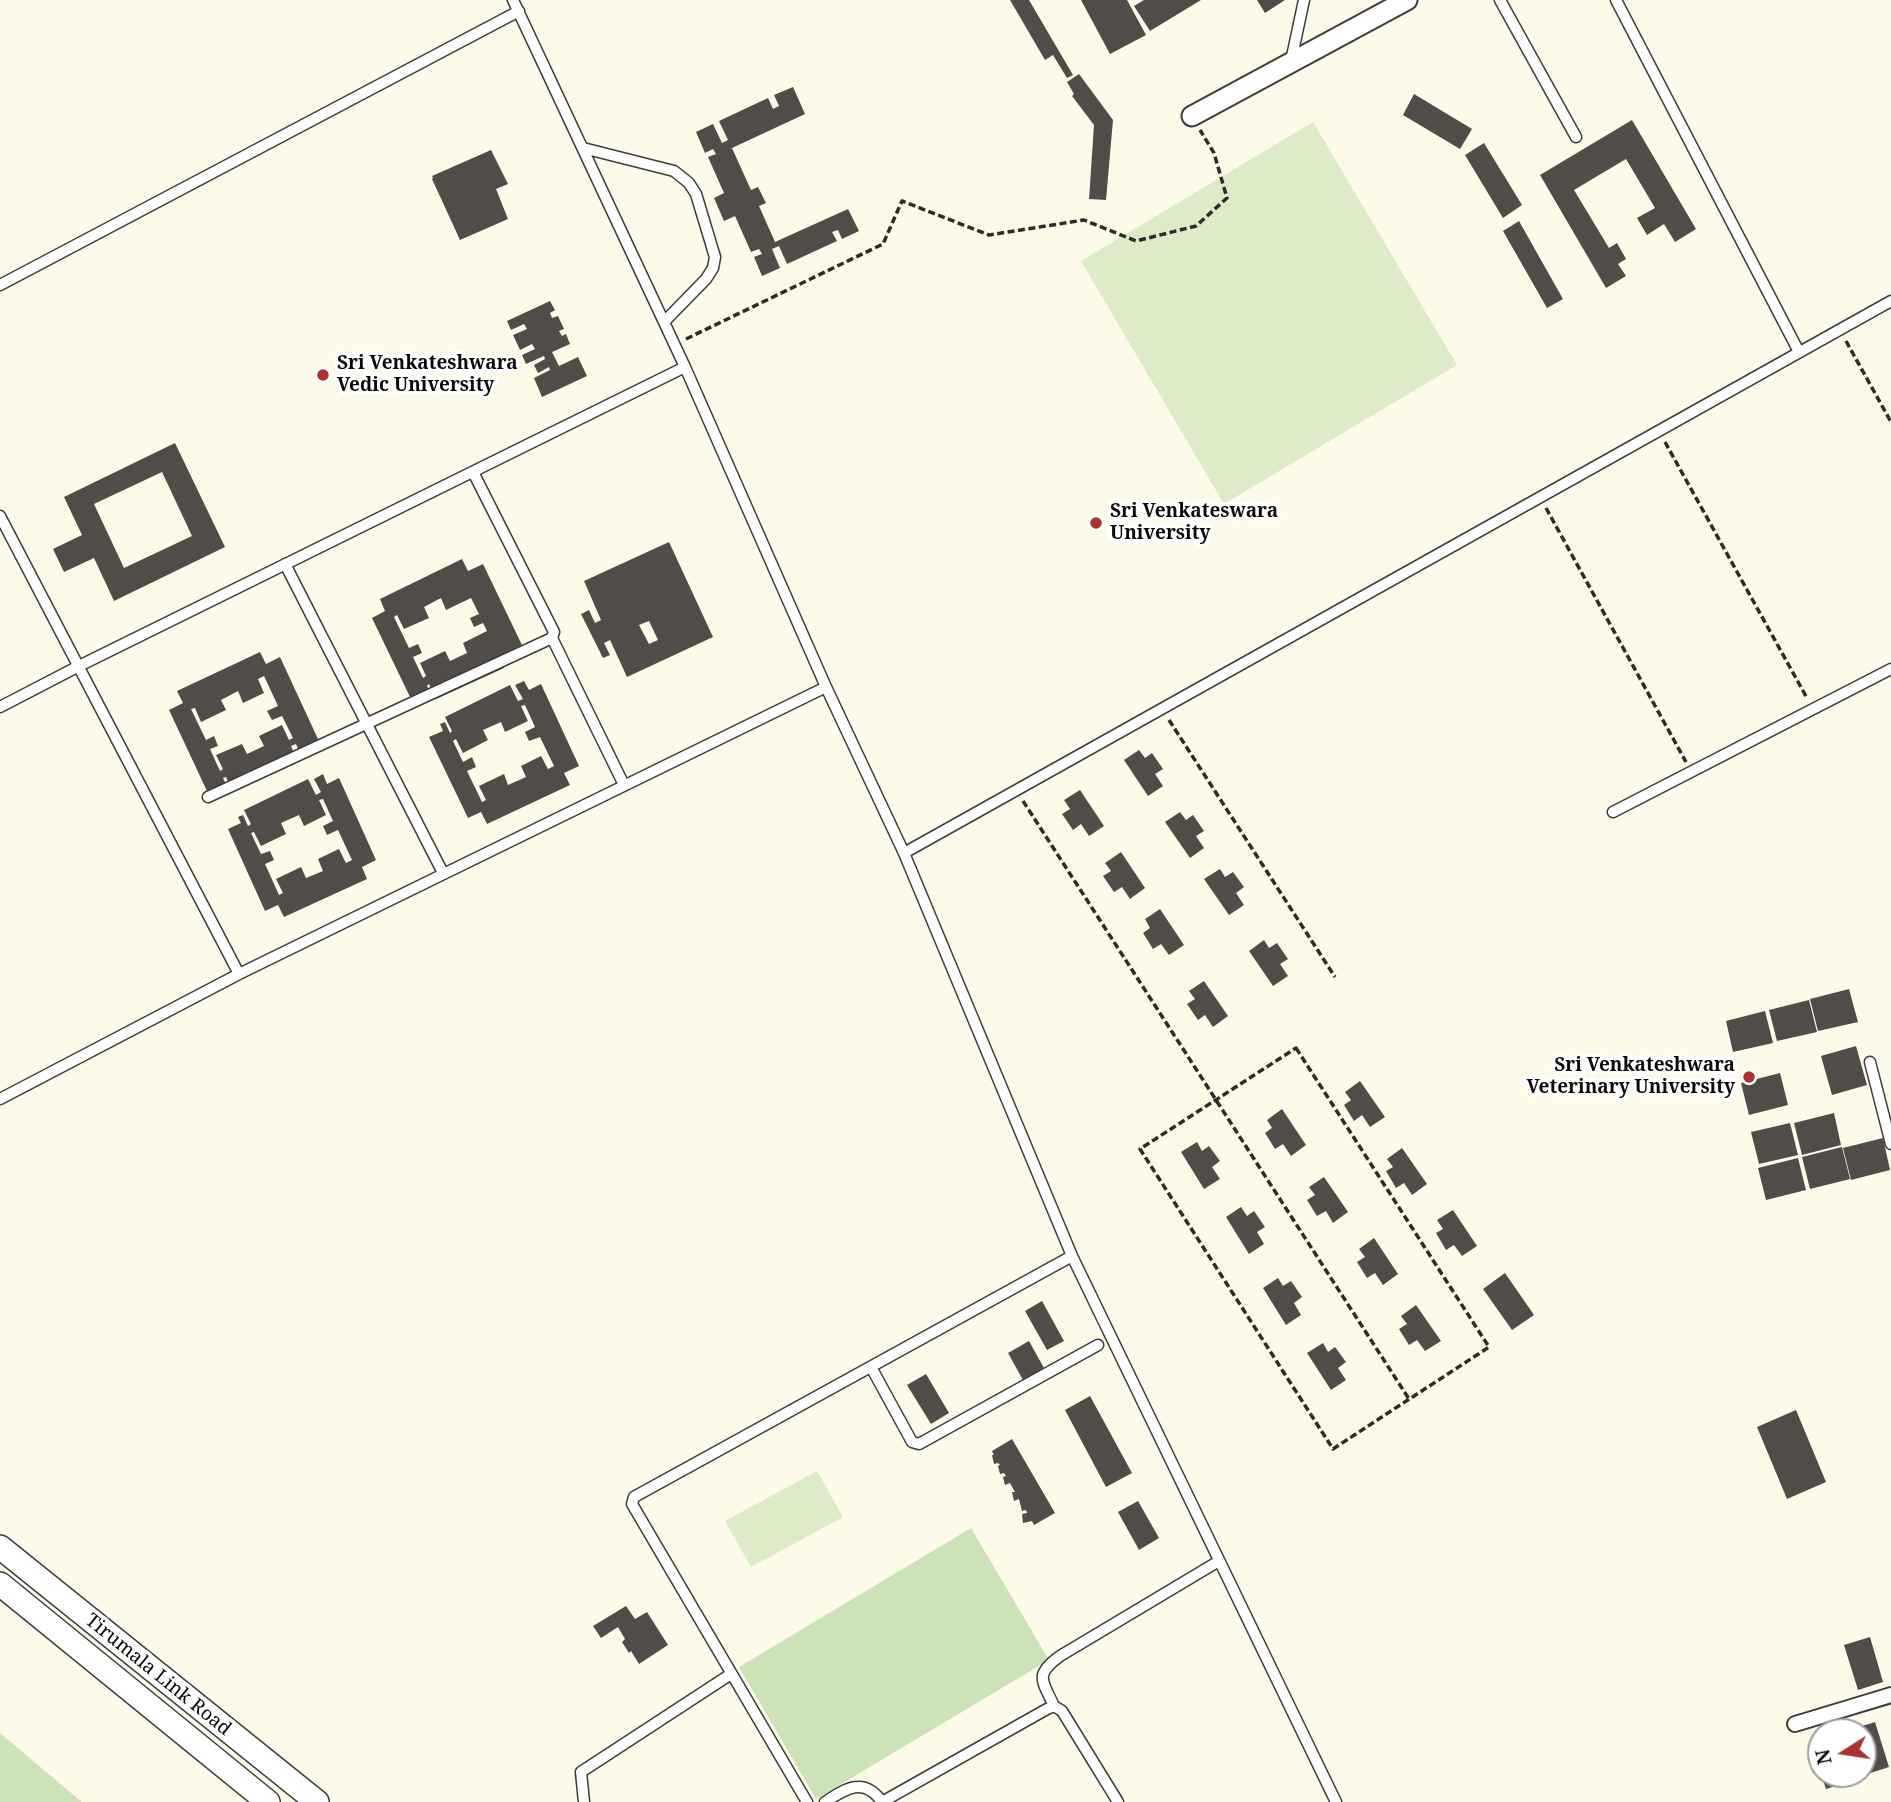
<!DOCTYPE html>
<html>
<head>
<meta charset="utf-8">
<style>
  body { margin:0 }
  #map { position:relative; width:1891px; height:1802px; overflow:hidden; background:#fdfae9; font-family:"Noto Serif",serif }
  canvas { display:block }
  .north { position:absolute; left:1807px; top:1718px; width:70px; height:70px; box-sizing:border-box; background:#fff; border:2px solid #9d9d9d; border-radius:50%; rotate:258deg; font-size:19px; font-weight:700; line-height:28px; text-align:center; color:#0a0a0a }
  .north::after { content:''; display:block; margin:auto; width:24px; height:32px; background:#ab3132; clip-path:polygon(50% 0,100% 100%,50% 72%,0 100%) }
</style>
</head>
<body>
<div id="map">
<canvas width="1891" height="1802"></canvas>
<div class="north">N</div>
</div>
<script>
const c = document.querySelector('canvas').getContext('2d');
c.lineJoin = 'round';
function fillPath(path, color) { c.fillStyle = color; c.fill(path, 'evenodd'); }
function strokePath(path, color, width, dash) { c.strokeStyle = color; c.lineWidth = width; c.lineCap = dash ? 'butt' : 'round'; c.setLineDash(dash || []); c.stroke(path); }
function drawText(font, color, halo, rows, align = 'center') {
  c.font = font + ' "Noto Serif",serif'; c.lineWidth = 7; c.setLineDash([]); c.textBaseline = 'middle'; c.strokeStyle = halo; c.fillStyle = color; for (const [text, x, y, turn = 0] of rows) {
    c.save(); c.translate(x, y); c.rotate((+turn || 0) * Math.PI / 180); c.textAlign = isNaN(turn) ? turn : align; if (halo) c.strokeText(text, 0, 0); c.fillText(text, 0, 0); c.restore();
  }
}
fillPath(new Path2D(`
  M971,1528L1049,1660L816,1799L739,1667Z
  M0,1733L82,1802H0Z`), '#cce3b7');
fillPath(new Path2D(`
  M1313,122L1457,365L1224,504L1081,261Z
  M817,1471L843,1517L751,1567L725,1521Z`), '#ddebc8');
fillPath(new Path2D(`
  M1010,0H1029L1073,75L1067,78L1053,55L1045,60Z
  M1081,0H1127L1146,35L1110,54Z
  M1144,0H1201L1150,31L1134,6Z
  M1257,0H1285L1265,13Z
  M1079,74L1113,120L1106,200L1089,199L1094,125L1072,96L1074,94L1067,82Z
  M793,87L805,114L732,148L751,190L758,187L766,203L759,206L775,242L848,209L859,231L842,239L838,230L832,232L837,241L787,264L779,246L772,249L780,268L762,276L754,257L762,254L759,249L751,252L735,216L724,221L714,198L724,193L708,157L716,154L713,149L705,153L696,132L713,124L722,143L728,140L719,121L768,98L773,109L779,106L774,95Z
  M1414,94L1472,129L1460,149L1403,115Z
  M1632,120L1696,229L1675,242L1664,224L1647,235L1637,218L1655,208L1626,159L1574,190L1609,248L1617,243L1626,259L1618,264L1626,276L1606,288L1540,175Z
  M1484,143L1522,205L1503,218L1465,155Z
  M491,150L508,184L496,189L508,219L460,240L432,179L433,178L432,176Z
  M1519,221L1563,299L1547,308L1503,231Z
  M550,301L555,310L550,313L552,318L558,316L564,329L559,331L562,336L566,334L570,344L552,352L559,366L578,357L587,376L542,397L534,378L550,370L549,367L538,373L534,365L545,359L544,356L526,364L522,355L535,349L532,344L520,350L513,335L527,329L524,324L511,330L507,321Z
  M175,443L225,547L114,601L94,558L64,572L53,549L82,535L64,497ZM162,472L192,536L124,568L94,504Z
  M669,542L713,637L627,677L610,640L604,643L610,655L603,658L581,614L589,610L595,623L601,620L584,581ZM649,621L658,640L649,644L639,625Z
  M462,559L468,571L483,564L522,645L507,652L510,658L502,662L504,668L436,699L429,684L427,686L432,696L411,699L372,618L385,611L380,599ZM441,598L446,610L471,598L479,614L470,618L474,627L483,623L487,631L463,643L467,653L450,661L445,651L420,663L426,676L423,678L413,657L422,653L418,644L409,648L394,617L397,615L404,629L429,618L424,607Z
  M260,652L266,664L280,657L318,739L307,745L311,754L302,758L296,744L291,746L298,762L233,792L226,777L223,778L228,789L224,791L221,785L207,791L169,710L183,703L177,691ZM264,676L278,706L267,711L272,720L282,716L293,738L289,740L282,725L259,736L264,746L247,754L242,744L216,755L223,769L220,771L210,749L218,746L214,736L206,740L191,709L195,708L201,722L226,710L221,700L238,691L243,703L264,693L258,679Z
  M524,681L529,690L541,684L579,766L564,773L570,785L487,824L481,812L468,818L429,737L443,731L440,724L445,722L450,733L452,731L445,717L510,685L518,701L523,699L515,685ZM525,705L535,727L525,732L529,741L540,737L554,766L548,769L541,756L521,766L526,777L508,785L504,774L479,786L486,800L482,802L467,771L476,767L472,757L463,762L453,741L456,739L463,753L488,740L483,730L501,722L505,732L528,721L521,706Z
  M1139,750L1145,758L1152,753L1163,769L1155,774L1163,786L1148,796L1124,760Z
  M323,774L327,784L339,778L376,860L362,867L367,879L284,917L278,905L265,911L228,829L241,823L238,817L243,815L248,826L251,824L244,810L308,779L316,795L321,792L314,779ZM323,799L333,821L323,826L327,835L338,830L352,860L346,863L339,849L318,859L323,871L306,878L301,867L276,879L283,893L279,895L265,864L274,860L270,851L261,854L251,833L254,832L261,846L286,834L281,823L299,815L304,826L326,815L319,800Z
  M1080,790L1104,826L1089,836L1081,824L1073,830L1062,814L1070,809L1064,800Z
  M1180,812L1186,820L1193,815L1204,831L1196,836L1204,848L1190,858L1165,822Z
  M1121,852L1145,888L1130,899L1122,887L1114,892L1103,876L1111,871L1105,863Z
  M1220,869L1225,877L1233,872L1244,887L1236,893L1244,905L1229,915L1204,879Z
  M1160,909L1184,945L1169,955L1161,944L1153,949L1143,933L1150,928L1145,919Z
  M1264,940L1269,948L1277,943L1288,959L1280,964L1288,976L1273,986L1249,951Z
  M1204,981L1228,1016L1213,1027L1205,1015L1198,1020L1187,1004L1195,999L1189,991Z
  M1849,989L1858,1022L1818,1031L1810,999Z
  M1809,1000L1817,1032L1777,1041L1769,1010Z
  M1765,1011L1773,1043L1733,1052L1726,1021Z
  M1856,1046L1867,1085L1832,1095L1821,1056Z
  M1780,1073L1788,1105L1749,1115L1741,1083Z
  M1360,1081L1385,1117L1370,1127L1362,1115L1354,1121L1344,1105L1351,1100L1345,1092Z
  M1282,1109L1306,1145L1291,1156L1283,1144L1275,1149L1265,1133L1272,1128L1267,1120Z
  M1834,1113L1841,1145L1802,1155L1794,1123Z
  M1790,1123L1798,1155L1759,1164L1751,1132Z
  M1883,1138L1890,1170L1851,1180L1843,1148Z
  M1197,1142L1202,1151L1209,1146L1220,1161L1212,1167L1220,1179L1204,1189L1181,1152Z
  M1842,1147L1850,1179L1810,1189L1802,1157Z
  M1402,1148L1427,1184L1412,1195L1404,1183L1396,1188L1386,1171L1393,1167L1387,1159Z
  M1798,1158L1806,1190L1766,1200L1758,1168Z
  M1324,1177L1348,1212L1333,1223L1326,1211L1317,1216L1307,1200L1315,1195L1309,1187Z
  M1241,1207L1247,1216L1254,1211L1265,1227L1257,1232L1264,1244L1249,1254L1226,1217Z
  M1453,1210L1477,1246L1462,1256L1454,1245L1446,1250L1436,1233L1443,1229L1437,1220Z
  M1374,1238L1398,1274L1383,1285L1375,1273L1367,1278L1357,1262L1365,1257L1359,1249Z
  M1505,1273L1534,1315L1512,1330L1483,1289Z
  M1278,1278L1283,1286L1291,1281L1302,1297L1294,1303L1301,1315L1286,1325L1263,1288Z
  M1042,1301L1064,1341L1047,1350L1025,1311Z
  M1416,1305L1441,1341L1425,1351L1417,1340L1409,1345L1399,1329L1407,1324L1401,1316Z
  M1029,1341L1044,1368L1023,1380L1008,1353Z
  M1323,1343L1328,1352L1335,1347L1346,1362L1338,1368L1346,1380L1331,1390L1307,1353Z
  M926,1374L949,1413L931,1424L907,1385Z
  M1090,1396L1132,1473L1106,1487L1065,1410Z
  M1796,1410L1826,1482L1787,1499L1757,1427Z
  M1012,1439L1055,1513L1034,1525L1032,1521L1023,1523L1022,1514L1027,1513L1026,1510L1022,1511L1019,1499L1014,1501L1012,1492H1015L1010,1483L1005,1485L1003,1477L1006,1476L1004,1473L1000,1474L998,1466L1000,1465L998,1463L994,1464L992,1455H994L992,1451Z
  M1138,1501L1159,1538L1139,1550L1118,1512Z
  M626,1606L635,1619L647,1612L668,1645L639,1664L631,1651L629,1653L622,1642L625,1639L618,1627L601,1638L593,1626Z
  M1870,1637L1883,1682L1858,1690L1844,1645Z
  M1875,1722L1889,1767L1864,1775L1863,1732H1850V1730Z
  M1821,1741V1770H1820L1812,1744Z
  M1821,1774H1849L1851,1781L1826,1789Z`), '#514c48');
const service = new Path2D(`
  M513,0L685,367L826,687L904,853L1072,1256L1336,1802
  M1500,0L1576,137
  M1616,0L1799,352
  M1291,61L1304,0
  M583,148L674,171L689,183L696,194L715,257L713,268L706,279L664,322
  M0,285L519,11
  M0,516L239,974
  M285,564L443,873
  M552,638L624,785
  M0,707L79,666L685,367
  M208,797L552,638L554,632L473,472
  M1613,812L1891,669
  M904,853L1891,301
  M1870,1062L1891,1144
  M0,1099L239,974L826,687
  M871,1367L912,1442L919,1444L1098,1345
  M1054,1706C1042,1680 1034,1675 1060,1656L1219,1561
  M584,1802L581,1772L731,1674
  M807,1802L632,1504L634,1497L1072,1256
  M825,1802C845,1789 864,1776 882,1802L1047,1709L1054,1706L1062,1711L1118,1802`);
const pedestrian = new Path2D(`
  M1795,1724L1891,1695`);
const minor = new Path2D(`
  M1192,116L1407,0`);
const tertiary = new Path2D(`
  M0,1547L317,1802
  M0,1584L268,1802`);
strokePath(service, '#3d3d3d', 13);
strokePath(pedestrian, '#3d3d3d', 18);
strokePath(minor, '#3d3d3d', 23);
strokePath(tertiary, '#3d3d3d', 26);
strokePath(new Path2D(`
  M686,339L883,244L902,201L989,235L1084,220L1136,241L1196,226L1227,198L1214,153L1200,130
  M1846,341L1891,422
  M1665,442L1807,698
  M1546,508L1686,762
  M1169,720L1335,977
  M1023,801L1409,1399
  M1296,1048L1489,1347L1333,1449L1140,1149Z`), '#2c2c2c', 3.5, [7, 3.5]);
strokePath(service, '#fff', 10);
strokePath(pedestrian, '#fff', 14);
strokePath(minor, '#fff', 19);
strokePath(tertiary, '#fff', 23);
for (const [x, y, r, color] of [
  [323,375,7,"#ab3132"],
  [1096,523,7,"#ab3132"],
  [1749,1077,7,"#ab3132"]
]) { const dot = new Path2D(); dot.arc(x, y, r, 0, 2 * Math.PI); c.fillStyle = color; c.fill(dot); strokePath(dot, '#fff', 2.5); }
drawText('bold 19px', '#0a0a0a', '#fff', [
  ["Sri Venkateshwara",337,364],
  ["Vedic University",337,386],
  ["Sri Venkateswara",1110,512],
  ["University",1110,534],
  ["Sri Venkateshwara",1735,1066,"right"],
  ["Veterinary University",1735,1088,"right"]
], 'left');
drawText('19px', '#0a0a0a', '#fff', [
  ["Tirumala Link Road",158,1675,39]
]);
</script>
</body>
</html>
